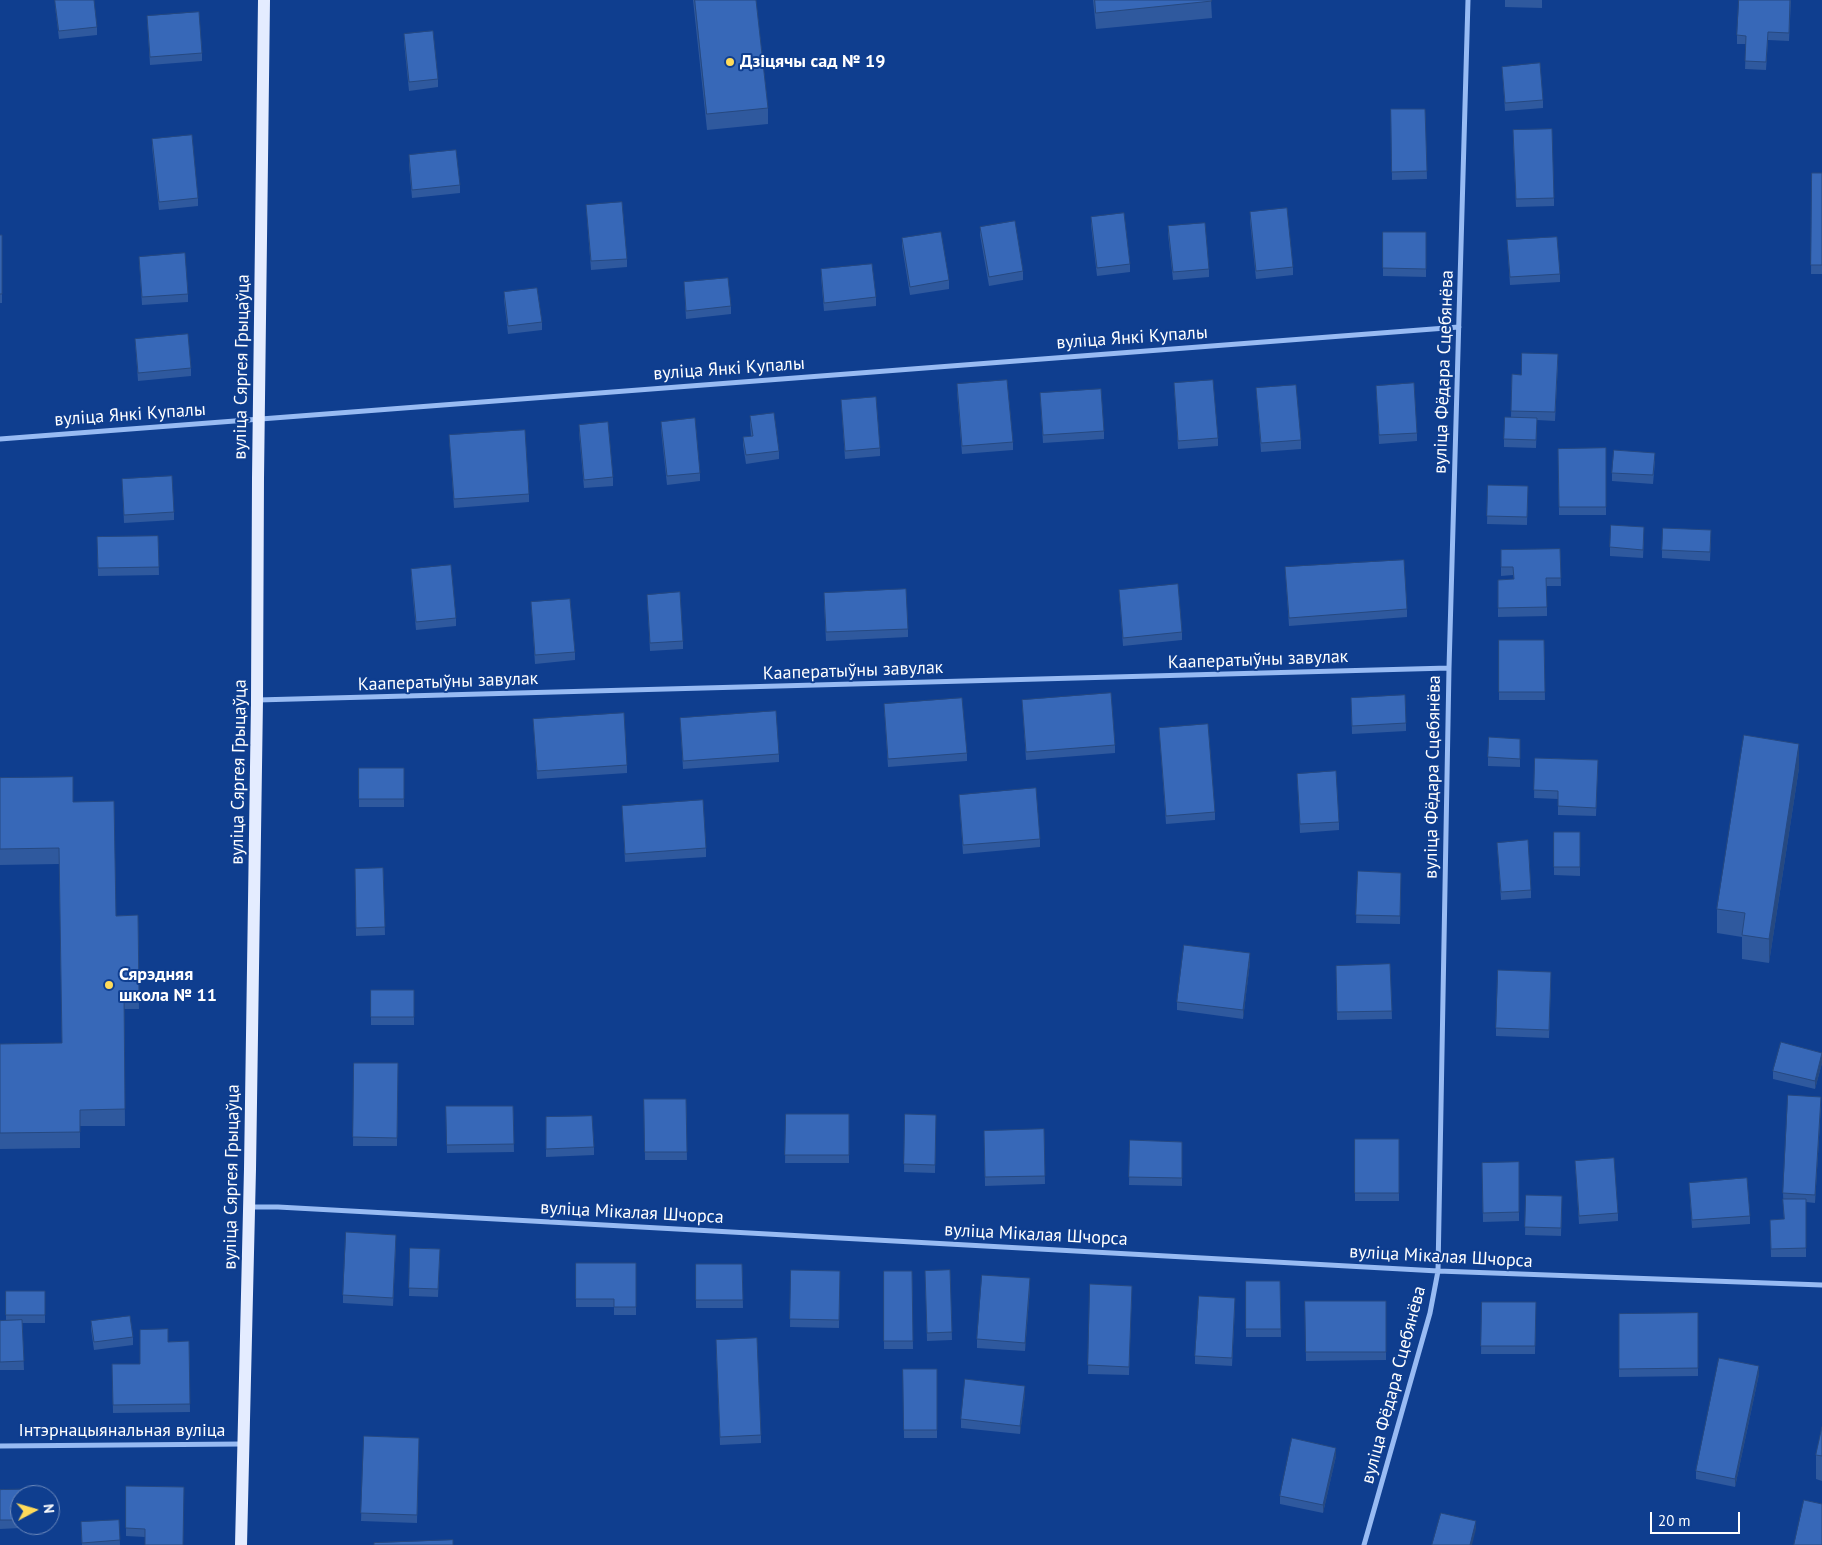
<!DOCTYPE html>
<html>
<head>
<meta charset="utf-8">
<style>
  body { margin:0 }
  #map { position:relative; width:1822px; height:1545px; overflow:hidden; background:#0f3e8f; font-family:"PT Sans",sans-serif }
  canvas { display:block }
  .north { position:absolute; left:10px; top:1485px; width:50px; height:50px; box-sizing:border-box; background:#0f3e8f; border:1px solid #6f8bbc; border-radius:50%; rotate:84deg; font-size:14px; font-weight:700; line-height:20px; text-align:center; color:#fff }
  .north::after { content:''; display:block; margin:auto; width:18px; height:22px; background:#ffdb5a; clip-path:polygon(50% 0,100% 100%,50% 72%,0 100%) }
  .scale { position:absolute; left:1650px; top:1512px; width:90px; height:22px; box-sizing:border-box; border:2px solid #fff; border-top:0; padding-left:6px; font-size:15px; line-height:18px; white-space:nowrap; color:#fff; -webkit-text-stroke:4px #0f3e8f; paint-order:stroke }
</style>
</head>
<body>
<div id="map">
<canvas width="1822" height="1545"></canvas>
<div class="north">N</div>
<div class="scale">20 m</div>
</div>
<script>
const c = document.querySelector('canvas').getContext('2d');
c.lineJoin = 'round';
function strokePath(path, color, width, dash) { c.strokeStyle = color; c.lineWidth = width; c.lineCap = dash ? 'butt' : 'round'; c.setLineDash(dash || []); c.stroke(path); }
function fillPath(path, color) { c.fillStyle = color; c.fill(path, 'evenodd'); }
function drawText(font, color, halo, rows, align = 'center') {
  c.font = font + ' "PT Sans",sans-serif'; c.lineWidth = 4; c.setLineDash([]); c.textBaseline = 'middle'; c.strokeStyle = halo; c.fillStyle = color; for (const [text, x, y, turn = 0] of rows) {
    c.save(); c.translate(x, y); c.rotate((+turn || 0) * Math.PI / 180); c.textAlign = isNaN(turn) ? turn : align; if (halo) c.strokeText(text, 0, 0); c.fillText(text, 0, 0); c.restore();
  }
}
strokePath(new Path2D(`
  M0,439L1459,327
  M257,700L1449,668
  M250,1207H278L1438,1271L1822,1285
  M0,1446L242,1444
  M1364,1545L1430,1313L1438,1271L1449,668L1468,0`), '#98bbf3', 5);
strokePath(new Path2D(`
  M241,1545L250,1169L257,700L258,478L264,0`), '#e4ecff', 12);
fillPath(new Path2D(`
  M55,0L97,27V35L59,39L55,6Z
  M693,0H756L768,108V124L707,130Z
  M1093,0H1211L1212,18L1096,29Z
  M1505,0H1542V8L1505,7Z
  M1791,0L1789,41L1768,40L1766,70L1745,69L1746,44H1737V35Z
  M147,16L202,53V61L150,65Z
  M404,34L438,79V87L409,91L404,42Z
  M1502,67L1543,100V108L1505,111Z
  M1391,109H1425L1427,179L1392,180Z
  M152,139L198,198V206L159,210L152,147Z
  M1513,139L1554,198V206L1516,207Z
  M409,155L460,185V193L412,198L409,164Z
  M1812,173H1822V274H1811Z
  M586,205L627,259V267L591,270Z
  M1250,212L1293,267V275L1256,279L1250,221Z
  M1091,217L1130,264V272L1097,276L1091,225Z
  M1168,226L1209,269V277L1173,280L1168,234Z
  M980,227L1023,271V280L989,286L980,235Z
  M1383,232H1426V277L1383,276Z
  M0,235H2V303H0Z
  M902,238L949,280V289L910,295L902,246Z
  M1507,240L1560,274V282L1510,285Z
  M139,257L188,294V302L142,305Z
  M821,269L876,297V306L824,311L821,277Z
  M684,282L731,306V314L686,319Z
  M504,292L542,322V330L508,334L504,300Z
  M135,339L191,368V376L138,381Z
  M1558,362L1555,421L1537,420L1536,448L1504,447V439L1511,417L1512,374L1521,375Z
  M1174,383L1218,438V446L1178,449Z
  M957,384L1013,442V450L962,454L957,392Z
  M1376,386L1417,433V441L1379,444Z
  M1256,388L1301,440V449L1261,452Z
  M1040,393L1104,431V439L1043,443Z
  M841,400L880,448V456L845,459Z
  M750,416L779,451V459L746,464L743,445V437L751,436L750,424Z
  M661,422L700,473V481L667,485L661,430Z
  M579,425L613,477V486L584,488L579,433Z
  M449,435L529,494V502L454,508Z
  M1606,448V515H1559L1558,449Z
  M1655,461L1653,484L1612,481V473Z
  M122,479L174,512V520L124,523Z
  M1488,485L1528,486L1527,525L1487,524Z
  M158,536L159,575L98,576L97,537Z
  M1644,536L1643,558L1610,556V547Z
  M1711,538L1710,561L1662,558V550Z
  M1560,549L1561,586H1547V616L1498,617V580L1514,579L1513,575L1501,576V550Z
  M1285,567L1407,609V617L1289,626Z
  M411,569L456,618V626L416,630L411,577Z
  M1119,590L1182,632V640L1123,646Z
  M647,595L683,641V649L650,651Z
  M531,602L575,652V660L535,664Z
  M824,602L908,629V637L826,641Z
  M1499,640H1544L1545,700H1499Z
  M1351,698L1406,723V731L1352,734Z
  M1022,700L1115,745V753L1026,760Z
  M884,704L967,753V761L888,767Z
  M680,718L779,754V762L683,769Z
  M533,719L627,765V773L537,779Z
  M1159,728L1215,812V820L1166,824Z
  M1520,739V767L1488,766V757Z
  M1535,758L1598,760L1596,816L1558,815V799L1534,798Z
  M359,768H404V807H359Z
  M1799,768L1769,963L1742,959V937L1717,933V909Z
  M1297,774L1339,822V830L1300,833Z
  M0,778L73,802L116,916L138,915L139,1009H124L125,1126H80V1148L0,1149V1044L62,1043L59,864L0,865Z
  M959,795L1040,839V847L963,854Z
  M622,806L706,848V857L625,862Z
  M1554,832H1580V876L1554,875Z
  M1497,843L1531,890V898L1501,900Z
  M383,868L385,935L356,936L355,869Z
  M1358,871L1401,873L1400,924L1356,923Z
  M1250,962L1243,1019L1177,1010V1002Z
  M1390,964L1392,1019L1337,1020L1336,966Z
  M1551,980L1549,1038L1496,1036V1028Z
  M371,990H414V1025H371Z
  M1822,1053V1063L1815,1089L1773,1079V1071Z
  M354,1063H398L397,1146H353Z
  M644,1099H686L687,1160H645Z
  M1821,1105L1815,1203L1806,1202V1257H1771L1770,1220L1784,1219L1783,1193Z
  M446,1106H513L514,1152L447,1153Z
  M786,1114H849V1163H785Z
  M905,1114L936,1115L935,1173L904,1172Z
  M546,1117L594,1147V1155L546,1157Z
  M1044,1129L1045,1184L985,1186L984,1131Z
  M1355,1139H1399V1201H1355Z
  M1130,1140L1182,1142V1186L1129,1185Z
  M1575,1161L1618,1213V1221L1579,1224Z
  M1519,1162V1221L1483,1222L1482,1163Z
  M1689,1183L1750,1216V1224L1692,1228Z
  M1526,1195L1562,1196L1561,1236L1525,1235Z
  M396,1243L393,1306L343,1303V1295Z
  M410,1248L440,1249L438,1297L409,1296Z
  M576,1263H636V1315H614V1307H576Z
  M696,1264H742L743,1308H696Z
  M791,1270L840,1271L839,1328L790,1327Z
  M950,1270L952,1340L927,1341L925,1271Z
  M884,1271H912L913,1349H884Z
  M1246,1281H1280L1281,1337H1246Z
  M1090,1284L1132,1286L1129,1375L1088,1374Z
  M1030,1287L1025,1351L977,1348V1339Z
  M6,1291H45V1323H22L24,1370H0V1321L6,1320Z
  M1305,1301H1386V1360L1306,1361Z
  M1482,1302H1536L1535,1354H1481Z
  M1235,1306L1232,1366L1195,1364V1356Z
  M1698,1313V1376L1619,1377V1314Z
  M91,1321L133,1337V1345L94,1350L91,1329Z
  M189,1341L190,1412L113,1413L112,1364H140L168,1342Z
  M716,1348L761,1435V1443L720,1445Z
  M903,1369H937V1438H904Z
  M1759,1374L1735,1487L1696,1479V1471Z
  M1025,1394L1020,1434L961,1428V1419Z
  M1822,1427V1481L1816,1479V1455Z
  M364,1436L419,1438L417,1523L361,1521Z
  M1336,1456L1323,1513L1280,1504V1496Z
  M126,1486L184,1487L145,1537L126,1536Z
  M0,1490L20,1495V1525H40V1527L0,1529Z
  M119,1520L120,1545H82L81,1522Z`), '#2f599e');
fillPath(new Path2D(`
  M1799,744V768L1769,963V939Z
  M1250,953V962L1243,1019V1010Z
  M1822,1054V1063L1815,1089V1081Z
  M1821,1097V1105L1815,1203V1195Z
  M1030,1278V1287L1025,1351V1343Z
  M1759,1366V1374L1735,1487V1479Z
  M1025,1386V1394L1020,1434V1426Z
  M1336,1448V1456L1323,1513V1505Z
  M1476,1521V1529L1472,1545H1470Z`), '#264981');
const building = new Path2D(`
  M55,0H94L97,27L59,31Z
  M695,0H756L768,108L707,114Z
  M1095,0H1211L1212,1L1096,13Z
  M1739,0H1790L1789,33L1768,32L1766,62L1745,61L1746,36L1737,35Z
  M199,12L202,53L150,57L147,16Z
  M433,31L438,79L409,82L404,34Z
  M1540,63L1543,100L1505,103L1502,67Z
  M1391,109H1425L1427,171L1392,172Z
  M1552,129L1554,198L1516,199L1513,130Z
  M192,135L198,198L159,202L152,139Z
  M456,150L460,185L412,190L409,155Z
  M1812,173H1822V265H1811Z
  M622,202L627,259L591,261L586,205Z
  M1287,208L1293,267L1256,271L1250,212Z
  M1124,213L1130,264L1097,268L1091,217Z
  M1015,221L1023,271L989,277L980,227Z
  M1205,223L1209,269L1173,272L1168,226Z
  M941,232L949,280L910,287L902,238Z
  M1383,232H1426V269L1383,268Z
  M0,235H2V294H0Z
  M1557,237L1560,274L1510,277L1507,240Z
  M185,253L188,294L142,297L139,257Z
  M872,264L876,297L824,303L821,269Z
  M728,278L731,306L686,311L684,282Z
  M537,288L542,322L508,326L504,292Z
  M188,334L191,368L138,373L135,339Z
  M1522,353L1558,354L1555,412L1511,411L1512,374L1521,375Z
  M1007,380L1013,442L962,446L957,384Z
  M1213,380L1218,438L1178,441L1174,383Z
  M1414,383L1417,433L1379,435L1376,386Z
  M1296,385L1301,440L1261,443L1256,388Z
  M1101,389L1104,431L1043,435L1040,393Z
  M876,397L880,448L845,451L841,400Z
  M774,413L779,451L746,455L743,437L753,436L750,416Z
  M1505,417L1537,418L1536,440L1504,439Z
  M695,418L700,473L667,476L661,422Z
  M608,422L613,477L584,480L579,425Z
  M525,430L529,494L454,499L449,435Z
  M1606,448V507H1559L1558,449Z
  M1614,450L1655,453L1653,475L1612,473Z
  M172,476L174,512L124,515L122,479Z
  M1488,485L1528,486L1527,517L1487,516Z
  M1611,525L1644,527L1643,550L1610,547Z
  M1663,528L1711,530L1710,552L1662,550Z
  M158,536L159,567L98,568L97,537Z
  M1560,549L1561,578H1546L1547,607L1498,608V580L1514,579L1513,567H1501V550Z
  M1404,560L1407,609L1289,618L1285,567Z
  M451,565L456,618L416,622L411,569Z
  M1178,584L1182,632L1123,638L1119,590Z
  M906,589L908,629L826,632L824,593Z
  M680,592L683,641L650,643L647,595Z
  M570,599L575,652L535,655L531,602Z
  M1499,640H1544L1545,692H1499Z
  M1111,693L1115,745L1026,752L1022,700Z
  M1405,695L1406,723L1352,726L1351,698Z
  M962,698L967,753L888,759L884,704Z
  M776,711L779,754L683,761L680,718Z
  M624,713L627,765L537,771L533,719Z
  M1208,724L1215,812L1166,816L1159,728Z
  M1744,735L1799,744L1769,939L1742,935L1745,913L1717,909Z
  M1489,737L1520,739V759L1488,757Z
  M1535,758L1598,760L1596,808L1558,806V791L1534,790Z
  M359,768H404V799H359Z
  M1336,771L1339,822L1300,824L1297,774Z
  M73,777V802L114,801L116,916L138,915L139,993H124L125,1109L80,1110V1132L0,1133V1044L62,1043L59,848L0,849V778Z
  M1036,788L1040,839L963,845L959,795Z
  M703,800L706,848L625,854L622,806Z
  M1554,832H1580V867H1554Z
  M1528,840L1531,890L1501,892L1497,843Z
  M383,868L385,927L356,928L355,869Z
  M1358,871L1401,873L1400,916L1356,915Z
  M1184,945L1250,953L1243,1010L1177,1002Z
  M1390,964L1392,1011L1337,1012L1336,966Z
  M1498,970L1551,972L1549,1030L1496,1028Z
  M371,990H414V1017H371Z
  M1781,1042L1822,1053L1815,1081L1773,1071Z
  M354,1063H398L397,1138L353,1137Z
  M1788,1095L1821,1097L1815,1195L1783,1193Z
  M644,1099H686L687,1152H645Z
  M446,1106H513L514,1144L447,1145Z
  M786,1114H849V1155H785Z
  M905,1114L936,1115L935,1165L904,1164Z
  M592,1116L594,1147L546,1149V1117Z
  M1044,1129L1045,1176L985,1177L984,1131Z
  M1355,1139H1399V1193H1355Z
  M1130,1140L1182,1142V1178L1129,1177Z
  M1614,1158L1618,1213L1579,1216L1575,1161Z
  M1519,1162V1212L1483,1213L1482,1163Z
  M1747,1178L1750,1216L1692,1220L1689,1183Z
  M1526,1195L1562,1196L1561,1228L1525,1227Z
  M1783,1199H1806V1248L1771,1249L1770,1220L1784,1219Z
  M346,1232L396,1235L393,1298L343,1295Z
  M410,1248L440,1249L438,1289L409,1288Z
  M576,1263H636V1307H614V1299H576Z
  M696,1264H742L743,1300H696Z
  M791,1270L840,1271L839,1320L790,1319Z
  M950,1270L952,1332L927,1333L925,1271Z
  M884,1271H912L913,1341H884Z
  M982,1275L1030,1278L1025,1343L977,1339Z
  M1246,1281H1280L1281,1329H1246Z
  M1090,1284L1132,1286L1129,1367L1088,1365Z
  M6,1291H45V1315H6Z
  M1199,1296L1235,1298L1232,1358L1195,1356Z
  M1305,1301H1386V1352H1306Z
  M1482,1302H1536L1535,1346H1481Z
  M1698,1313V1368L1619,1369V1314Z
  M130,1316L133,1337L94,1342L91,1321Z
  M22,1320L24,1361L0,1362V1321Z
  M168,1329V1342L189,1341L190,1404L113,1405L112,1364H140V1330Z
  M757,1338L761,1435L720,1437L716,1340Z
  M1719,1358L1759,1366L1735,1479L1696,1471Z
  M903,1369H937V1430H904Z
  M965,1379L1025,1386L1020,1426L961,1419Z
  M1822,1427V1456L1816,1455Z
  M364,1436L419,1438L417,1515L361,1513Z
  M1292,1438L1336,1448L1323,1505L1280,1496Z
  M126,1486L184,1487L183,1545H145V1529L126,1528Z
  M38,1489L39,1495H20V1520H0V1490Z
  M1804,1500L1822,1504V1545H1794Z
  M1441,1513L1476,1521L1470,1545H1432Z
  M119,1520L120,1540L82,1543L81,1522Z
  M453,1540V1545H374V1543Z`);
fillPath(building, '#3768b8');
strokePath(building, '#264981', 1);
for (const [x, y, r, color] of [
  [730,62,5,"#ffdb5a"],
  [109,985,5,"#ffdb5a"]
]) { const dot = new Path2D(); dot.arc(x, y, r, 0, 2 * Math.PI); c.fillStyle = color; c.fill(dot); strokePath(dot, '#0f3e8f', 2); }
drawText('bold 18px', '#fff', '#0f3e8f', [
  ["Дзіцячы сад № 19",740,62],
  ["Сярэдняя",119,975],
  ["школа № 11",119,996]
], 'left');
drawText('18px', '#fff', '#0f3e8f', [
  ["вуліца Янкі Купалы",1132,338,-4],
  ["вуліца Сяргея Грыцаўца",242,367,-89],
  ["вуліца Янкі Купалы",729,369,-4],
  ["вуліца Фёдара Сцебянёва",1444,372,-88],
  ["вуліца Янкі Купалы",130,415,-4],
  ["Кааператыўны завулак",1258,660,-2],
  ["Кааператыўны завулак",853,671,-2],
  ["Кааператыўны завулак",448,682,-2],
  ["вуліца Сяргея Грыцаўца",239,772,-89],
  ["вуліца Фёдара Сцебянёва",1433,777,-89],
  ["вуліца Сяргея Грыцаўца",232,1177,-89],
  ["вуліца Мікалая Шчорса",632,1213,3],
  ["вуліца Мікалая Шчорса",1036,1235,3],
  ["вуліца Мікалая Шчорса",1441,1257,3],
  ["вуліца Фёдара Сцебянёва",1394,1385,-75],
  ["Інтэрнацыянальная вуліца",122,1431]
]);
</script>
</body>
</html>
